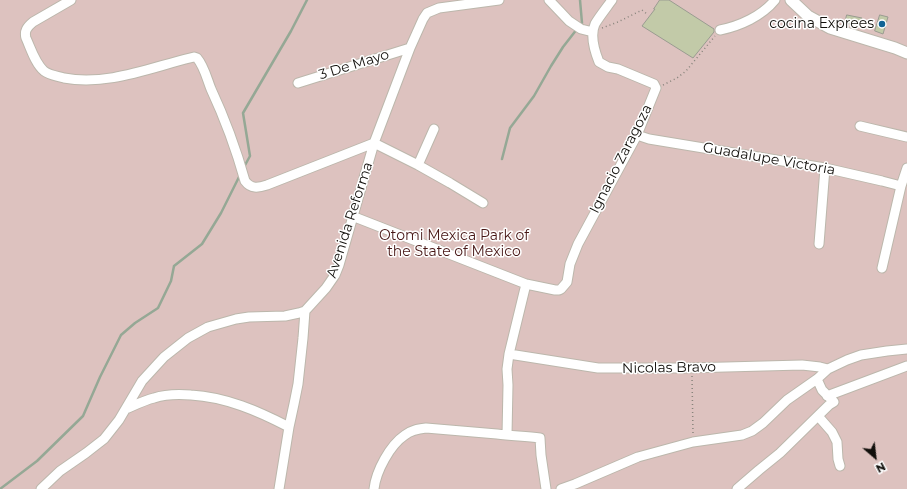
<!DOCTYPE html>
<html>
<head>
<meta charset="utf-8">
<style>
  body { margin:0 }
  #map { position:relative; width:907px; height:489px; overflow:hidden; background:#fef9ed; font-family:Montserrat,sans-serif }
  canvas { display:block }
  .north { position:absolute; left:855px; top:437px; width:40px; height:40px; -webkit-text-stroke:3px #fff; paint-order:stroke; rotate:152deg; font-size:11px; font-weight:700; line-height:16px; text-align:center; color:#110f0b }
  .north::after { content:''; display:block; margin:auto; width:14px; height:18px; background:#110f0b; clip-path:polygon(50% 0,100% 100%,50% 72%,0 100%) }
</style>
</head>
<body>
<div id="map">
<canvas width="907" height="489"></canvas>
<div class="north">N</div>
</div>
<script>
const c = document.querySelector('canvas').getContext('2d');
c.lineJoin = 'round';
function fillPath(path, color) { c.fillStyle = color; c.fill(path, 'evenodd'); }
function strokePath(path, color, width, dash) { c.strokeStyle = color; c.lineWidth = width; c.lineCap = dash ? 'butt' : 'round'; c.setLineDash(dash || []); c.stroke(path); }
function drawText(font, color, halo, rows, align = 'center') {
  c.font = font + ' Montserrat,sans-serif'; c.lineWidth = 3; c.setLineDash([]); c.textBaseline = 'middle'; c.strokeStyle = halo; c.fillStyle = color; for (const [text, x, y, turn = 0] of rows) {
    c.save(); c.translate(x, y); c.rotate((+turn || 0) * Math.PI / 180); c.textAlign = isNaN(turn) ? turn : align; if (halo) c.strokeText(text, 0, 0); c.fillText(text, 0, 0); c.restore();
  }
}
fillPath(new Path2D(`
  M0,0H907V489H0Z`), '#ddc2bf');
strokePath(new Path2D(`
  M580,25L582,23L580,0
  M502,159L510,128L534,96L551,66L563,47L577,29
  M244,167L250,156L243,113L291,31L307,0
  M0,489L37,461L83,416L100,377L121,335L135,323L158,308L171,281L174,266L202,244L221,213L240,175`), '#95a895', 2.5);
const building = new Path2D(`
  M660,0H669L714,29V32L693,58L642,26L655,9H654Z
  M847,15L862,18L858,26L845,23Z
  M880,15L888,17L883,34L875,31Z`);
fillPath(building, '#c2caa8');
strokePath(building, '#9a9c91', 1);
const minor = new Path2D(`
  M71,0L33,22C27,27 24,31 26,38C31,49 35,63 44,71C49,75 57,76 64,78C107,86 149,68 190,58L194,57L197,58C204,66 207,79 211,89C225,119 236,149 245,181C251,189 258,188 267,185L374,143L418,165L450,183L483,203
  M549,0L569,21L581,29L593,32
  M720,30C740,26 762,16 775,0
  M298,83L410,48
  M860,126L907,137
  M637,135L649,139L825,168L882,181L901,186
  M418,165L434,129
  M352,216L526,284L555,290H559L561,289L567,282L570,264L578,244L637,135L656,88L654,84L618,69L608,67L599,62C595,52 590,35 595,24C599,17 607,7 612,0
  M819,244L825,168
  M882,268L901,186L907,168
  M509,354L598,368H688L802,365L820,367L828,369
  M827,396L907,366
  M126,409C135,405 145,400 154,398C166,394 179,394 191,395C226,397 258,411 289,427
  M818,416L832,432L837,442L838,459L840,466
  M507,435L508,385L507,369L509,354L526,284
  M41,489L60,471L86,453L104,439L119,420L142,381L164,357L188,338L208,327L236,319L249,317L285,316L299,313L305,311L326,288L335,275L339,265L374,143L410,48L423,19L427,13L439,8L499,0
  M279,489L289,427L294,404L298,384L303,338L305,311
  M374,489C376,471 390,445 405,435C411,430 418,429 426,428C450,430 473,432 497,434C512,436 526,436 540,438L541,455L546,489
  M561,489L575,484L638,457L693,442L742,435L752,431L763,423L787,400L817,379L828,369L847,360L861,355L887,351L907,349
  M737,489L759,470L780,453L829,405L834,402L822,390L817,379`);
const major = new Path2D(`
  M791,0L808,16L830,28L895,48L907,53`);
strokePath(minor, '#bcb7ac', 11);
strokePath(major, '#bcb7ac', 13);
strokePath(new Path2D(`
  M602,28L618,22L642,10L647,14
  M663,85L677,78L686,71L715,36
  M692,376L693,434`), '#88847c', 1.5, [1, 3]);
strokePath(minor, '#fff', 9);
strokePath(major, '#fff', 11);
for (const [x, y, r, color] of [
  [882,24,4,"#0f6395"]
]) { const dot = new Path2D(); dot.arc(x, y, r, 0, 2 * Math.PI); c.fillStyle = color; c.fill(dot); strokePath(dot, '#fff', 1.5); }
drawText('14px', '#110f0b', '#fff', [
  ["cocina Exprees",874,24]
], 'right');
drawText('14px', '#110f0b', '#fff', [
  ["3 De Mayo",354,65,-17],
  ["Ignacio Zaragoza",621,159,-63],
  ["Guadalupe Victoria",769,159,10],
  ["Avenida Reforma",350,220,-72],
  ["Nicolas Bravo",669,368,-1]
]);
drawText('14px', '#471615', '#fff', [
  ["Otomi Mexica Park of",454,236],
  ["the State of Mexico",454,252]
]);
</script>
</body>
</html>
